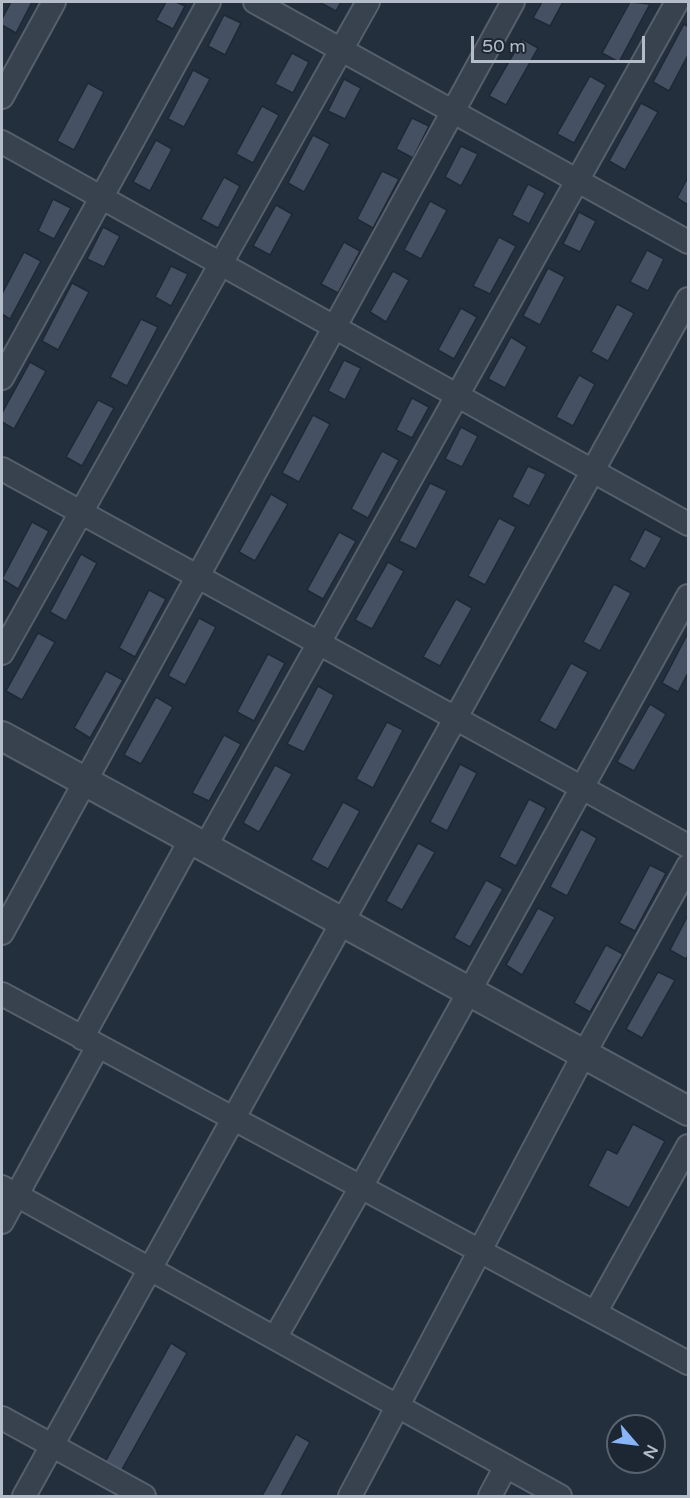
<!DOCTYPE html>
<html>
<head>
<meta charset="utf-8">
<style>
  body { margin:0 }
  #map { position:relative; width:690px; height:1498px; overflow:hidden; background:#242f3e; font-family:"Varela Round",sans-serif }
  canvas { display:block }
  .frame { position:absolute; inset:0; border:3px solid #b4bcc9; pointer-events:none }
  .north { position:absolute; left:606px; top:1414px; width:60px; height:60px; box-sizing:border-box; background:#1d2633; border:2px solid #59626f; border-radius:50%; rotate:118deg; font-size:16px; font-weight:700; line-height:24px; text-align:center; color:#b4bcc9 }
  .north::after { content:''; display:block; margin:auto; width:21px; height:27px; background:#8ab4f8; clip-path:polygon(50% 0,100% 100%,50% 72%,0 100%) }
  .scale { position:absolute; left:471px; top:36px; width:174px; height:27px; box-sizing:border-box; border:3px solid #b4bcc9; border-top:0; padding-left:8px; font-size:18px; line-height:21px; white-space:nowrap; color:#b4bcc9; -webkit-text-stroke:4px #1d2633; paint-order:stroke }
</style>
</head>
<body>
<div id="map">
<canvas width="690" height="1498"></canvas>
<div class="frame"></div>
<div class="north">N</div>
<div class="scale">50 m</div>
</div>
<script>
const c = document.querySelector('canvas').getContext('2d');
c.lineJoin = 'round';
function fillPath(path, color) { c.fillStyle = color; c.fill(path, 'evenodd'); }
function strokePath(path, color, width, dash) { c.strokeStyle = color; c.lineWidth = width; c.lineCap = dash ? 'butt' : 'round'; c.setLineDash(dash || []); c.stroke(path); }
const building = new Path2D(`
  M11,2H32L16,33L2,25V19Z
  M166,2H176L185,6L173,29L156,20Z
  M319,2H341L336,11Z
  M542,2H563L550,26L533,18Z
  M630,2L650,4L619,62L602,53Z
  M224,15L241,23L225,55L208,46Z
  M684,24L688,27V55L669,91L653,82Z
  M522,39L538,48L506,105L489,96Z
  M292,53L309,62L293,93L275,84Z
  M193,70L210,79L184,127L168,119Z
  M590,76L606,85L574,143L557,134Z
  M344,79L361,88L345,119L328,111Z
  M88,83L104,92L74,150L57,141Z
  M641,103L658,112L625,170L609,161Z
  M262,106L279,115L253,163L236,154Z
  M412,118L429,126L413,158L396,149Z
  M313,135L330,144L304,192L288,183Z
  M156,140L172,149L150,191L133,182Z
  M461,146L478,154L461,186L445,177Z
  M382,171L399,179L373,228L357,219Z
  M224,177L240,186L218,228L201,219Z
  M688,177V205L677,198Z
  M528,184L545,193L529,224L512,215Z
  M53,199L71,208L54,239L38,231Z
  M430,201L447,210L421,259L404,250Z
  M276,205L292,214L270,255L253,246Z
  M579,212L596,221L580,252L563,244Z
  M103,227L120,236L104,267L87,259Z
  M499,237L516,246L490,294L473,286Z
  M344,242L360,251L338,293L321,284Z
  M647,250L664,259L648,291L630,282Z
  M24,252L41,261L10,319L2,314V294Z
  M171,266L188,274L171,306L155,297Z
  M548,268L565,277L540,325L523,316Z
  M393,271L409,280L386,322L370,312Z
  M72,283L89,292L58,350L42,341Z
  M617,304L634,313L608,361L591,352Z
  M461,308L477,317L454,359L438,350Z
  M141,319L158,327L127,386L110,377Z
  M511,337L527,347L505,388L488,379Z
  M344,360L361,368L345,400L328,391Z
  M30,362L46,371L14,429L2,422V413Z
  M579,375L595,384L573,426L556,417Z
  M412,398L429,407L412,438L396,430Z
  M98,400L114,408L82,466L66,457Z
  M313,415L330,424L299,482L282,473Z
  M461,427L478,436L462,467L445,459Z
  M382,451L399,460L368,518L351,509Z
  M528,466L546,474L529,506L512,497Z
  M430,483L447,491L416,549L399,541Z
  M271,494L288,504L255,561L239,552Z
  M499,518L516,527L485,585L468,576Z
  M32,522L49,531L18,589L2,579Z
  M645,529L662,538L645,569L629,560Z
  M339,532L356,541L323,599L307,590Z
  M81,554L97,563L66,621L50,612Z
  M388,562L404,571L372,629L355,620Z
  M614,584L631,593L600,651L583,642Z
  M149,590L166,599L135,657L119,648Z
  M456,599L472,608L440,666L423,657Z
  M199,618L216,627L185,685L168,676Z
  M38,633L55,642L22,700L6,691Z
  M688,633V673L678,692L662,683Z
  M268,654L285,663L254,721L237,712Z
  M571,663L588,672L556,730L539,721Z
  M106,671L123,680L90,738L74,728Z
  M318,686L334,695L304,752L287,744Z
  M156,697L173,707L141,764L124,755Z
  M650,704L666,714L634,771L617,762Z
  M387,722L403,730L373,788L356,779Z
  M224,735L241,744L209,801L192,793Z
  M460,764L477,773L447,831L430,822Z
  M275,765L292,774L259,832L243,823Z
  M529,799L546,808L516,866L499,857Z
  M343,802L360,811L328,869L311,860Z
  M581,829L597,838L567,896L550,887Z
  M418,843L435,852L402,910L386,901Z
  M650,865L666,873L635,931L619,923Z
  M486,880L503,889L470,947L454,938Z
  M538,908L555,917L522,975L506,965Z
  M688,915V955L686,959L670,950Z
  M606,945L623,954L590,1012L574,1003Z
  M658,972L675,980L642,1038L626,1029Z
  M633,1124L665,1141L629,1208L588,1186L607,1149L617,1154Z
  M171,1343L187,1353L120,1473L104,1464Z
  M296,1434L310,1442L281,1496H262Z`);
fillPath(building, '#455162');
strokePath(building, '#1f2835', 1.5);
const minor = new Path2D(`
  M255,2L688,242
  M2,97L54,2
  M2,142L688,524
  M2,378L209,2
  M2,469L688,846
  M2,653L368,2
  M205,847L677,2
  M2,933L513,2
  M2,994L688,1363
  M82,1038L191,839
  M2,1187L560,1496
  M2,1222L98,1046
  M595,1313L688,1146
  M275,1338L361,1187L688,596
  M2,1418L144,1496
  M24,1496L688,299
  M350,1496L584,1054L688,866
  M490,1496L506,1466`);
const tertiary = new Path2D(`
  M2,736L688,1111`);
strokePath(minor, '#565f6c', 26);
strokePath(tertiary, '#565f6c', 32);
strokePath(minor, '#38414e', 22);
strokePath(tertiary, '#38414e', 28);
</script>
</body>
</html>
